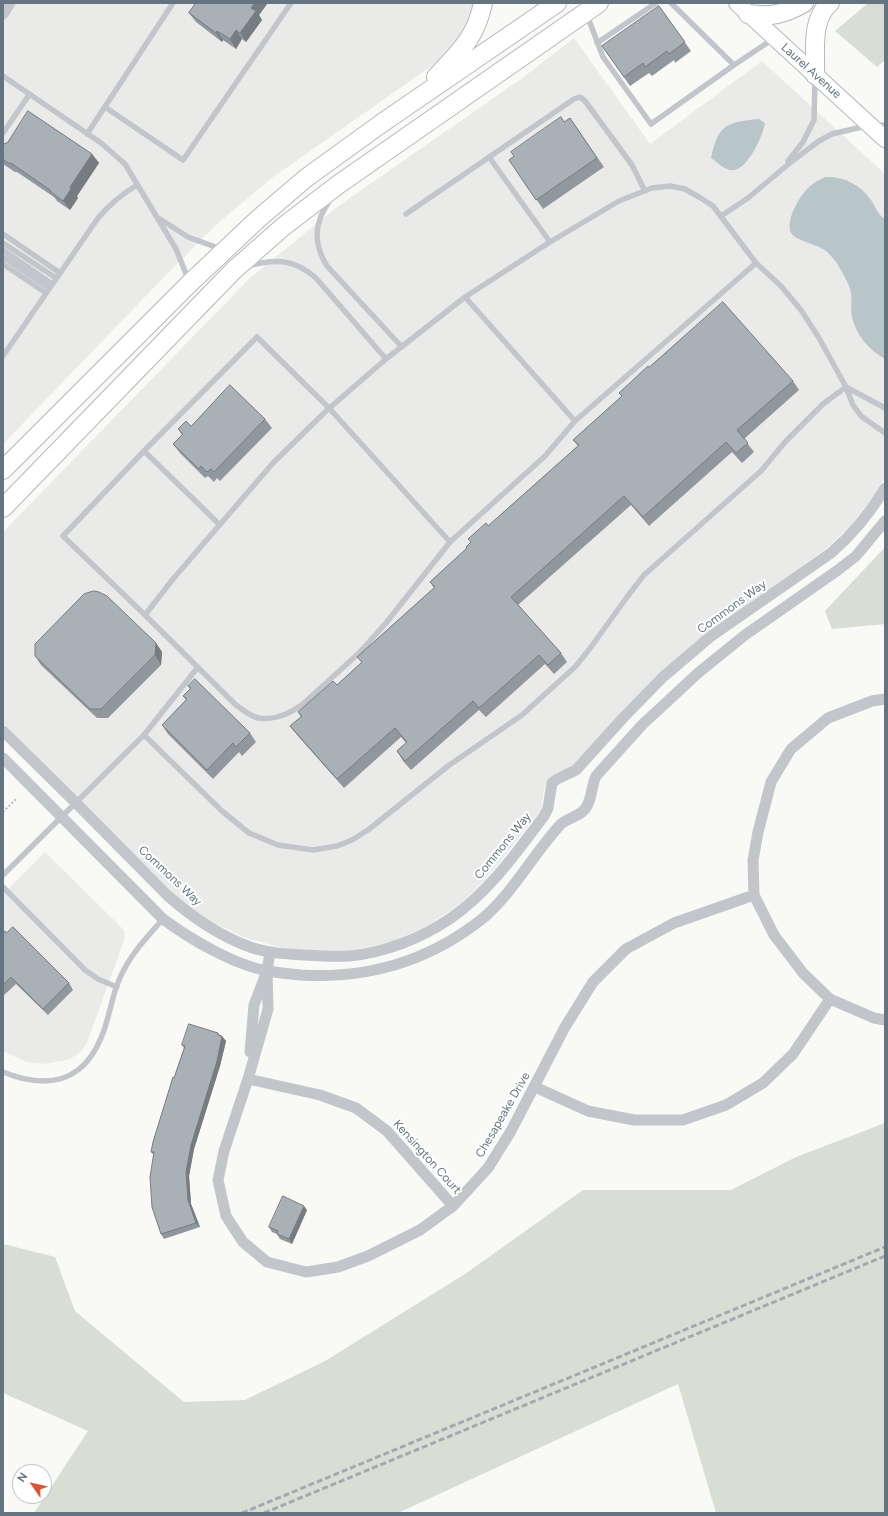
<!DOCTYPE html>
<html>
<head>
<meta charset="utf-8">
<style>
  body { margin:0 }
  #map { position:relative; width:888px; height:1516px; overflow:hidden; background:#f9f9f6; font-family:Figtree,sans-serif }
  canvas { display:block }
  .frame { position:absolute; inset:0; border:4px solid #647581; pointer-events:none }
  .north { position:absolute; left:12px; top:1464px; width:40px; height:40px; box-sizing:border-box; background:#fff; border:1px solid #c1c8cd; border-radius:50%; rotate:304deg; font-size:11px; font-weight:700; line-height:16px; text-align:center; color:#647581 }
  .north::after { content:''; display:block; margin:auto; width:14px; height:18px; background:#e0522f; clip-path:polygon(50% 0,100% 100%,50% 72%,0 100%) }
</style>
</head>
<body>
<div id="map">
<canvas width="888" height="1516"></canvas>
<div class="frame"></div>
<div class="north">N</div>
</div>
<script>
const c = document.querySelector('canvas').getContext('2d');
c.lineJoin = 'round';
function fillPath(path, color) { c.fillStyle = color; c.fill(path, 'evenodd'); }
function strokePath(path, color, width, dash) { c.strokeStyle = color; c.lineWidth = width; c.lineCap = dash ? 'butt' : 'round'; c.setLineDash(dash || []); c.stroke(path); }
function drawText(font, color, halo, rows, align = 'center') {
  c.font = font + ' Figtree,sans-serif'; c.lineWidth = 4; c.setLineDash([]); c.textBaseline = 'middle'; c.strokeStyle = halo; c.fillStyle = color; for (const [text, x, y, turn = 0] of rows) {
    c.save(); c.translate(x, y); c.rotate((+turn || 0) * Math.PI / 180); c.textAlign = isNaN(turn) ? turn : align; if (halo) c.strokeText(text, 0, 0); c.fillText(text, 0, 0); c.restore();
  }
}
fillPath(new Path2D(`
  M3,3H475L471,22L450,53L273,177L218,223L167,274L3,444Z
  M574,38L650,144L762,61L885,174V477L869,502L850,526L827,548L700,639L575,763L568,768L555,773L548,780L544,789L542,802L540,811L486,879L461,903L429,925L394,941L369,947L344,951H315L287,949L246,938L208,920L190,908L173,894L3,723V532L250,278L337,207L521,79Z
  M45,852L119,925L124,931L125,938L86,1045L81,1052L68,1060L43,1064L26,1062L3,1051V894Z`), '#eaeae9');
fillPath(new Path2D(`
  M868,3H885V60L877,67L835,31Z
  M885,547V624L832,629L825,611Z
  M885,1123V1513H716L678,1384L398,1513H34L88,1431L3,1393V1244L55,1257L75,1311L184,1402L245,1400L325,1361L465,1274L583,1190H731L796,1157Z`), '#d9ded5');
fillPath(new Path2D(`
  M759,119L765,123C763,136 746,174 730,170C722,168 717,162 711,158C718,125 726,122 759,119Z
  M825,177C843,176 860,184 871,200C876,207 877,214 885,219V359C869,350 856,335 852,317C850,308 853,298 850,289C847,280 841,270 836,262C832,257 828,252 823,249C814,243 791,240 790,230C787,216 802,191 814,183C817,181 822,179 825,177Z`), '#b9c6c9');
const secondary = new Path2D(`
  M737,3L885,139`);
const trunk = new Path2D(`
  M748,14C771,17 783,15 804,3
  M815,75C816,52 810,20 830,3
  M436,77C459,52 476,38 483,3
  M3,470L190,283L258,219L306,178L382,123L557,3
  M3,508L234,270L284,226L339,184L599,3`);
strokePath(secondary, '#b4babe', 18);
strokePath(trunk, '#b5b9bc', 20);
strokePath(new Path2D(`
  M3,812L16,799`), '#bcbfc1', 2, [2, 2]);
strokePath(new Path2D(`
  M671,3L734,65
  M587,15L603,57L651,124L734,65L773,39
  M597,43L656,3
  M3,76L101,143L125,164L176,249L189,281
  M105,107L183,160L291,3
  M875,125H885
  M3,133L29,95
  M87,134L173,3
  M489,157L550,242
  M788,161L803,142L814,120L815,79
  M331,198C327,205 322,212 320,219C314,234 318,252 327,266L401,346
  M406,214L574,99L580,97L585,101L632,165L645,191
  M721,216L748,198L791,162L819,141L832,134L866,126
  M160,219L188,237L221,249
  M3,234L60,273
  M3,243L56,278
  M3,250L52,284
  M3,257L49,288
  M3,264L46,293
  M247,266C275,259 293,258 316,278L386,359
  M465,297L575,421
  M3,356L98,218C110,204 122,194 137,185
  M846,387L885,408
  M144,451L257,337L329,408L450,542
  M219,524L144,451L63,536L145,615L236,705C243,710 250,716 258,718C274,721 291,713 303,704L359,653L386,623L450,542L545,456L575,421L756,263
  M145,615L173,579L273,463L326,411L386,359L465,297L550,242L619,201L652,188L670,186L685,189L699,197L713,206L756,263L780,285L801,310L819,338L846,387L853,405L861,416L885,433
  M144,735L222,811L249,833L278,845L313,850L337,846L352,840L368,830L448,766L522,715L576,666L591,647L627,597L644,575L761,471L785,442L823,404L846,387
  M3,875L144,735L198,667
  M3,887L85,970L98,979L117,987
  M3,1072C45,1089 82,1084 101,1038C109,1020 111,999 119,980C129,956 146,938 163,919`), '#c2c6ca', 5.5);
strokePath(new Path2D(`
  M3,14L10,3
  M885,699L872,701L828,718L791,749L771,782L758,832L753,860L754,895L774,935L803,973L830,999L874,1018L885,1020
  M3,731L76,803L168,896C192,917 220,936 250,947C267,953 286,954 304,955C319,956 334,957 349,956C384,953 422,938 451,918C490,891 516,853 544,816L548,808L552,783L557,779L576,770L623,718L663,677L710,637L831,553C853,534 870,513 885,488
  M3,758L163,919C190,939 234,965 268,971C279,973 290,974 301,975C368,979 429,961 482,919C514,892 533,854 561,824C568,818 577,817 583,811C592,804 591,786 596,776L642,725L698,673L745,635L838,570L856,556L885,521
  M267,971L268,1009L248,1079L224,1151L218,1180L226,1216L243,1242L267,1262L306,1272L338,1267L368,1256L420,1230L453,1206L488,1168L511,1131L565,1027L593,982L626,949L674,923L754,895
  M250,1052L254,1005L267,971L270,952
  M248,1079L320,1095L356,1108L387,1131L453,1206
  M535,1087L588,1111L634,1120H683L726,1105L763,1083L793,1054L830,999`), '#c2c6ca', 11);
strokePath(secondary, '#fff', 16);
strokePath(trunk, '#fff', 18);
strokePath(new Path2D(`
  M242,1513L885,1247
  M264,1513L885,1256`), '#a3aaaf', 3, [6, 3]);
fillPath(new Path2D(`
  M196,3H271L267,4L259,15L262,20L246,42L242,39L236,49L223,40L222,42L196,22L189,13Z
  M659,6L691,51L675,63L674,60L652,76L649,73L630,86L602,46Z
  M570,118L604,167L543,209L509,160Z
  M3,146L92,154L99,163L77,196L78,198L70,210L57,201L54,197L17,172H15L3,164Z
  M649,367L793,381L799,390L744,439L754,452L742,463L732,452L649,526L631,505L518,605L561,653L567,662L554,674L545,664L486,717L479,710L411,770L403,761L397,751L406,743L401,737L344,788L297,735L290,726L301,717L298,712L337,685L362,663L357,657L434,588L430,582L467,548L471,542L468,539L488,526L578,446L573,440L622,396L619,393Z
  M265,419L272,428L220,481L217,478L214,482L208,476L205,478L180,453L173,444L182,435L178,429L191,426Z
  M156,643L162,652L161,665L108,718H97L41,665L35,656Z
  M188,686L250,733L256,742L242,756L239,752L213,779L168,734L162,725L186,700L183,696L190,689Z
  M3,933L69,983L73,990L48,1015L16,984L3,996Z
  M218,1033L226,1041L220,1066L194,1149L189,1176L191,1204L200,1227L164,1239L161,1234L154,1155L151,1152L174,1078L184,1048L182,1045Z
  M307,1210L292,1244L280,1239L277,1234L272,1232L269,1227Z`), '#91989d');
fillPath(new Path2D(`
  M255,3H266L267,4L259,15L262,20L246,42L240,33L251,8Z
  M236,30L242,39L236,49L230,39Z
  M217,31L223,40L222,42L216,33Z
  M92,154L99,163L77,196L78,198L70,210L63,201L70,187Z
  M156,643L162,652L161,665L155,655Z
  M222,1036L226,1041L220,1066L194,1149L189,1176L191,1204L200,1227L196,1223L188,1200L186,1172L191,1145Z
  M304,1206L307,1210L292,1244L289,1239Z`), '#767c80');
const building = new Path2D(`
  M196,3H255L251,8L256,11L240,33L236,30L230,39L217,31L216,33L189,13Z
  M659,6L685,42L669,54L667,51L645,67L643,63L624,77L602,46Z
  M28,111L92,154L70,187L71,189L63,201L51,192L50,190L11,163H8L3,159V146L5,143H7Z
  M561,117L564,122L570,118L597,158L536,200L509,160L514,156L511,152Z
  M723,302L793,381L737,430L748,443L736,453L726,442L643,517L624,496L511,597L561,653L548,665L539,655L479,708L473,701L405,761L397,751L407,742L395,728L337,779L290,726L302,716L298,712L333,681L337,685L362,662L357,657L435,587L430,582L467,548L466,547L471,542L468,539L486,523L488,526L579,445L573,440L622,396L619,393L648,366L649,367Z
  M230,385L265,419L214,472L211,469L207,472L201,466L199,469L173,444L183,434L178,429L186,421L191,426Z
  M94,591L99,592L107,596L156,643L155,655L101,709H90L35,656V644L84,594Z
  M195,679L250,733L236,747L233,743L207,770L162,725L187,699L183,696L191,688L188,686Z
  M13,927L69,983L43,1009L11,977L3,985V933L5,931L6,933Z
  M189,1024L218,1033V1035L222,1036L217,1061L191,1145L186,1172L188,1200L196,1223L161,1234L152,1207L150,1177L154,1152H151L153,1142L173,1077L174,1078L185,1046L182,1045Z
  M283,1196L304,1206L289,1239L277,1234L278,1231L269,1227Z`);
fillPath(building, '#a9b1b7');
strokePath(building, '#767c80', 1);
drawText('12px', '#647581', '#fff', [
  ["Laurel Avenue",811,71,42],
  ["Commons Way",732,607,-36],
  ["Commons Way",503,846,-51],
  ["Commons Way",170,876,43],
  ["Chesapeake Drive",503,1115,-60],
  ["Kensington Court",427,1157,48]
]);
</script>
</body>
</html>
